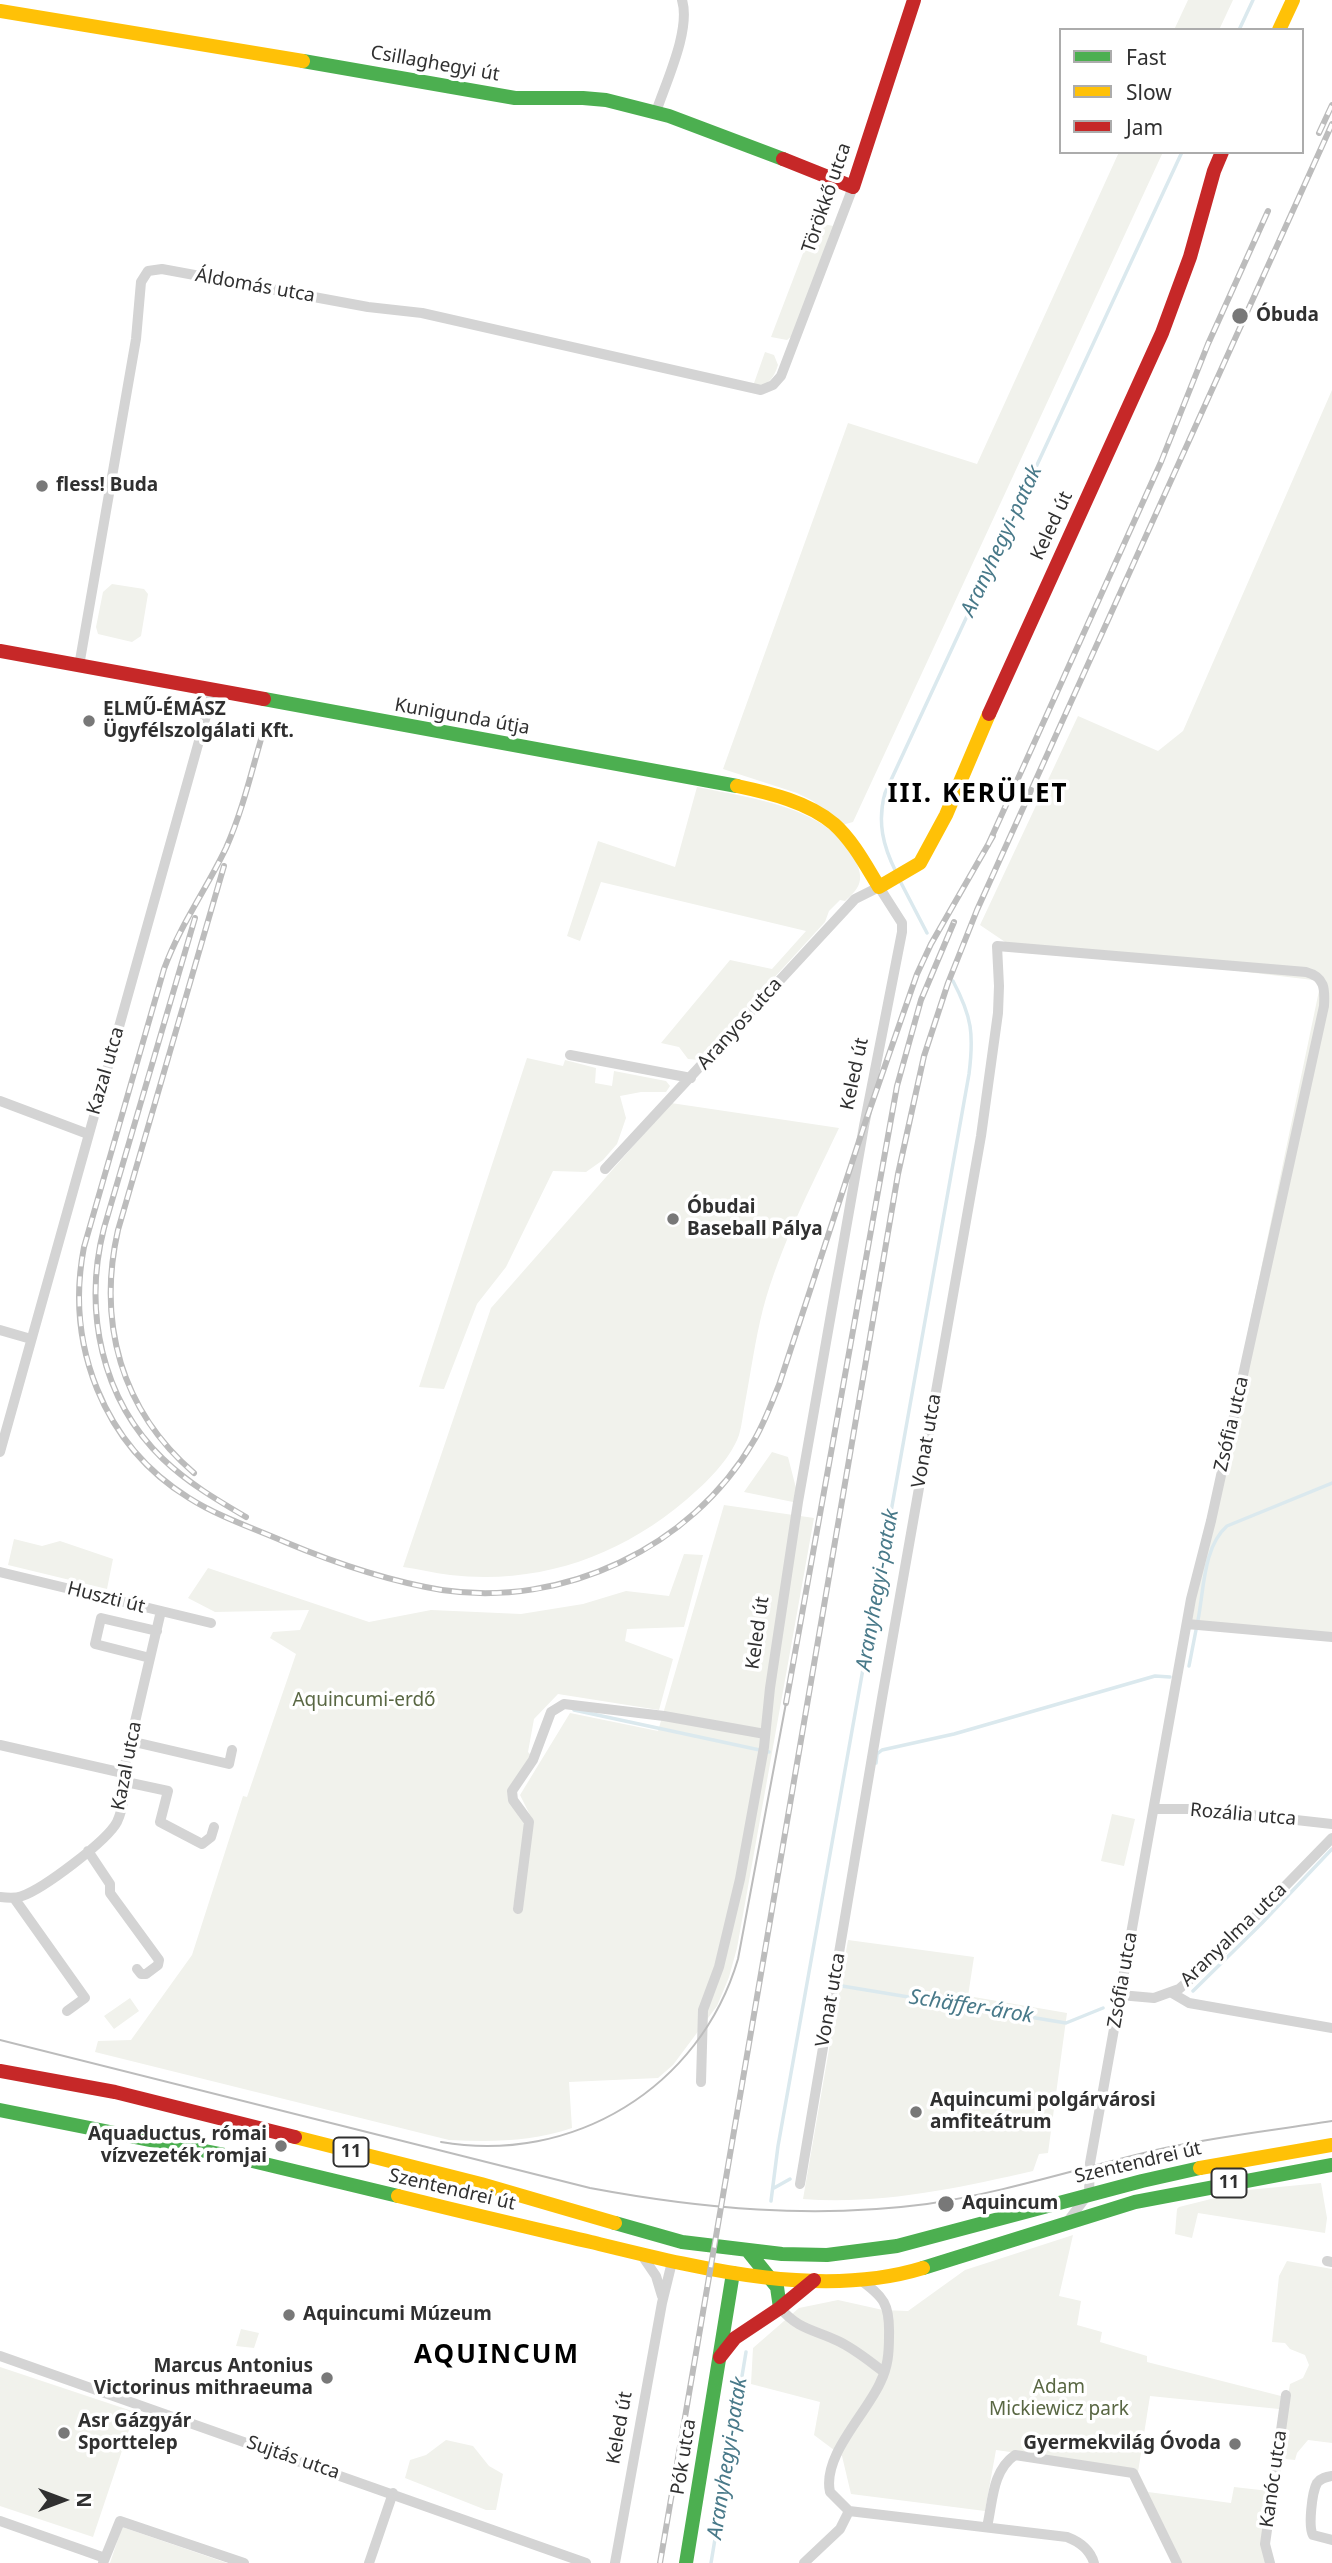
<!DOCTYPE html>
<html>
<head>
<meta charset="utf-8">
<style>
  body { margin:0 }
  #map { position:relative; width:1332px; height:2563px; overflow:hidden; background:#fff; font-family:"Noto Sans",sans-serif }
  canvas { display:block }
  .legend { position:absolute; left:1059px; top:28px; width:245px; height:126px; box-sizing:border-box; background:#fff; border:2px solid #acacac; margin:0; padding:9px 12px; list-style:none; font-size:21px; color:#303030 }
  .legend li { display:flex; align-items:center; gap:14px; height:35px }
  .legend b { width:35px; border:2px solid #acacac }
  .north { position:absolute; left:28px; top:2465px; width:70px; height:70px; -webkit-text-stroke:5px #fff; paint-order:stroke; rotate:90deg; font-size:19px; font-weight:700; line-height:28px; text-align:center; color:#303030 }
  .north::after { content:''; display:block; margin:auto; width:24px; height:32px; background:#303030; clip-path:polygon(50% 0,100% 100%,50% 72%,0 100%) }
</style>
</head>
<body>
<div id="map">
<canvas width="1332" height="2563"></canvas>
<ul class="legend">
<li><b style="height:9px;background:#4caf50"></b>Fast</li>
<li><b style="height:9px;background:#ffc107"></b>Slow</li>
<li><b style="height:9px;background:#c62828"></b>Jam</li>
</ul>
<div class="north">N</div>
</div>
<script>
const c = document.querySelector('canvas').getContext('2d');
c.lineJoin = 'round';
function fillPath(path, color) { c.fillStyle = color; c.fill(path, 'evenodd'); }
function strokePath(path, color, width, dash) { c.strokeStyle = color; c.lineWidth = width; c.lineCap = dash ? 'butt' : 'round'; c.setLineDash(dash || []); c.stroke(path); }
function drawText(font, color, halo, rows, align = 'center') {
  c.font = font + ' "Noto Sans",sans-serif'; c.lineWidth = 7; c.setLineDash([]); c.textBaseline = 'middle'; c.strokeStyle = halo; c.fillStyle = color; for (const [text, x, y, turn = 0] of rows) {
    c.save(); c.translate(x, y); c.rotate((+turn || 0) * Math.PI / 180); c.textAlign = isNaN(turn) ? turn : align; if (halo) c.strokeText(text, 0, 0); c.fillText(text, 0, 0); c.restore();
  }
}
fillPath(new Path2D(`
  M1188,0H1233L1219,30H1174Z
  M1119,152H1163L853,822L842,825L813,801L797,793L723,769L848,423L977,464Z
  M815,222L833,226L792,336L787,340L771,337Z
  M765,352L774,355L778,365C774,378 768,387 753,386Z
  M1332,390V1637L1187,1624L1321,981L1114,956L1011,946L980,925L1078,716L1158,751L1183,731Z
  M112,584L144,589L148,594L141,636L132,642L98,634L96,627L103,592Z
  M697,787C750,798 834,807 857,864C864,881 859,889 845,901L840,900L829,911L825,922L699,1060L688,1059L679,1047L661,1043L730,960L772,969L806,931L601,882L580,941L567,936L598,841L675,867Z
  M527,1058L563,1066L565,1060L596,1068L595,1083L612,1086L614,1071L666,1081L670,1086L666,1092H641L620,1096L626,1118L617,1144L603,1160L586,1172L553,1171L506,1267L477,1304L444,1389L419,1387Z
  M671,1103L839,1128C811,1187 780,1246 763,1309C755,1340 751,1372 745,1403C743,1413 742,1425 739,1435C730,1460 706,1483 686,1500C619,1557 538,1585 450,1575C434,1573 418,1569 403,1567L491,1308Z
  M772,1452L788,1457L796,1488L793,1502L744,1492Z
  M724,1505L814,1518L737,1948L729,1977L717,2006L673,2065L658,2078L569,2082L572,2128C531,2142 492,2142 449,2140L95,2052L98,2041L131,2040L192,1955L243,1796L247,1797L296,1654L270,1638L273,1632L300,1630L309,1610L215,1612L188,1598L208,1568L369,1622L431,1610L521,1614L583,1604L626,1591L669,1596L684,1554L703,1555L684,1627L627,1629L625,1641L673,1659L659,1710L558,1694L534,1719L528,1752L531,1755L512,1784L525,1828L513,1909L521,1913L533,1821L520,1795L570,1713L658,1731Z
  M14,1539L42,1546L60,1541L113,1559L107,1589L8,1565Z
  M1112,1814L1135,1819L1124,1866L1101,1861Z
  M848,1940L974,1957L968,1996L1067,2013L1048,2153L1039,2154L1033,2171C959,2188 880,2205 803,2199Z
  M130,1998L139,2011L114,2029L104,2016Z
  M1321,2183L1327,2218L1325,2233L1198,2213L1192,2238L1175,2234L1177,2209L1179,2207L1247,2190Z
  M1073,2235L1059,2296L1081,2301L1077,2325L1102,2332L1100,2342L1147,2356V2362L1281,2396L1279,2409L1150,2396L1138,2472L1148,2492L1231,2503L1234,2487L1269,2491L1266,2563H1180L1132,2469L996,2450L985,2511L851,2494L842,2456L814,2435L820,2402L751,2384L753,2348L799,2308L838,2300L883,2310L908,2311L965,2270Z
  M1287,2261L1332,2269V2443L1308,2440L1297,2453L1295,2460L1277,2458L1290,2384L1303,2378L1309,2365L1305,2355L1290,2349L1285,2343L1272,2342L1279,2276Z
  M241,2329L259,2333L254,2348L236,2346Z
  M0,2367L135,2412L93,2537L0,2506Z
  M446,2440L473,2446L489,2466L503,2474L496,2510H486L405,2478L410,2460L426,2455Z
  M122,2527L227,2563H110Z`), '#f1f2ec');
strokePath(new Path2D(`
  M1239,30L1253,0
  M896,872C883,846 877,822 885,793L1182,152
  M899,879L927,933
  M1198,1620C1204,1590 1203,1547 1227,1526L1332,1483
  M1189,1666L1196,1630
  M574,1710L769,1752
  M876,1763L877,1754L882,1750L954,1734L1155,1676L1170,1677
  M836,1985L1066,2023L1103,2008
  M1193,1991L1262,1923L1332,1849
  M774,2188L790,2179
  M771,2201L778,2146L969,1074C974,1034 972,1017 953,981
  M711,2563L746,2352`), '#dbe9ee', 3.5);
strokePath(new Path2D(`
  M656,112C666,82 691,30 682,0
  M79,666L136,339L141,282L148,271L162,269L368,307L422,313L761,390L773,385L781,376L853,187
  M570,1055L691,1078
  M0,1101L88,1134
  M605,1169L855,899L879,887L902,923V932L864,1126L798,1502L770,1688L764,1747L740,1879L719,1967L703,2010L701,2082
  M0,1330L31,1339
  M0,1452L213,691
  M0,1572L211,1623
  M1187,1624L1332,1637
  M150,1658L95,1644L101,1618L157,1631
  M130,1741L229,1764L232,1750
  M0,1745L123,1773
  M126,1782L168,1791L160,1822L202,1844L211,1837L214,1827
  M1154,1809H1198L1332,1824
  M88,1851L110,1884V1893L159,1960L158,1965L146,1974H141L137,1969
  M0,1897C7,1898 15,1899 22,1896C43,1889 107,1841 117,1822C123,1809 127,1786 123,1773L161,1611
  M14,1898L85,1998L67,2011
  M518,1909L529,1822L513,1800L512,1791L533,1760L551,1712L564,1704L664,1716L765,1734
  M1172,1993L1189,2003L1332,2028
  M1120,1995L1154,1998L1179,1989L1217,1956L1332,1838
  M800,2184L882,1698L981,1136L998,1013L999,986L997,946L1306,972C1325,977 1325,989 1324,1006L1211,1521L1191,1599L1090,2163L1089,2193L1068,2221
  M641,2254L656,2276L662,2296
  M1327,2261L1332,2262
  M780,2308C799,2330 813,2329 838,2341C855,2349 869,2361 884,2372
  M0,2356L586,2563
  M1332,2476C1326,2477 1321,2478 1317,2483C1312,2492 1308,2527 1313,2535L1332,2540
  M849,2511L830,2492C822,2456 866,2414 880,2383C888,2367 889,2353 889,2336C890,2304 884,2297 859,2279
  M849,2511L1067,2537C1080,2542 1090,2549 1094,2563
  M0,2521L105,2558
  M987,2527C993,2501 992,2471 1015,2455L1133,2473L1177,2563
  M103,2563L120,2521L244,2563
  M369,2563L393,2493
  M615,2563L662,2303L672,2262
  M804,2563L840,2529L849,2511
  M1270,2563L1265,2544L1286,2395`), '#d4d4d4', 10);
strokePath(new Path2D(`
  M303,61L515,98H583L606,100L669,116L783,159
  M264,699L737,786
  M0,2110L240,2158L398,2196
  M615,2223L682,2242L782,2254L827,2255L897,2246L1142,2181L1200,2168
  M748,2251L777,2287L780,2308
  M923,2268L1135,2202L1332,2165
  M686,2563L733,2273`), '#4caf50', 14);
strokePath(new Path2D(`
  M0,11L303,61
  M1279,30L1293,0
  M737,786C770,793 808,802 834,824C853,841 866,866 879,887L920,863L946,815L989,714
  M295,2137L481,2184L615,2223
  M1200,2168L1332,2145
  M398,2196C462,2212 527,2227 591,2242C694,2267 819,2300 923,2268`), '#ffc107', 14);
strokePath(new Path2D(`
  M783,159L853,187L914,0
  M0,651L264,699
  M989,714L1162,333L1190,257L1214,171L1222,152
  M0,2071L115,2092L295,2137
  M720,2357L735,2338L780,2308L814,2280`), '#c62828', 14);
strokePath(new Path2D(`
  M0,2040L590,2188C702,2209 814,2219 927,2204C1008,2192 1085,2166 1165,2148C1220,2136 1276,2130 1332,2121
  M441,2142C572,2165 700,2088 738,1959L786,1703`), '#bcbcbc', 2);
const rail = new Path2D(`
  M1319,133L1332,105
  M264,729C252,769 243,810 226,848C206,890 180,925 164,969L84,1247C65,1344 103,1445 189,1498C219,1517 253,1528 285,1542C335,1563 388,1581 442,1590C563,1608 691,1548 753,1442C764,1424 771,1404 779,1385L864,1126L917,974L931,944L993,836
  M988,845L1161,462L1208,344L1268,211
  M195,918L104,1228C83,1310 101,1399 163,1459C188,1483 217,1500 246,1517
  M194,1473C121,1410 97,1323 118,1230L224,866
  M786,1703L897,1086L921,1000L954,922
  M660,2563L898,1174L924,1056L948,983L977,910L1332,124`);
strokePath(rail, '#bcbcbc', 6);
strokePath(rail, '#fff', 3.5, [10]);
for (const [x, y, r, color] of [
  [1240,316,9,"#787878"],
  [42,486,7,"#787878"],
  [89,721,7,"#787878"],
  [673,1219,7,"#787878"],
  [916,2112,7,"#787878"],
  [281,2146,7,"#787878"],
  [946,2204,9,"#787878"],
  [289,2315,7,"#787878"],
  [327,2378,7,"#787878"],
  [64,2433,7,"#787878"],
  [1235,2444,7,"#787878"]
]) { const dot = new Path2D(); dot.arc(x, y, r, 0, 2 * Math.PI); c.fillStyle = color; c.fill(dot); strokePath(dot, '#fff', 2.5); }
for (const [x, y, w] of [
  [351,2152,35],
  [1229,2183,35]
]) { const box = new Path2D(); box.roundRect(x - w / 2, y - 14.5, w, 29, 5); c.fillStyle = '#fff'; c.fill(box); strokePath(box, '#303030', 2); }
drawText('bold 18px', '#303030', null, [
  ["11",351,2152],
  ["11",1229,2183]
]);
drawText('19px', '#303030', '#fff', [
  ["Csillaghegyi út",435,64,10],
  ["Törökkő utca",827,198,-71],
  ["Áldomás utca",255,286,10],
  ["Keled út",1052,526,-65],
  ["Kunigunda útja",462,717,10],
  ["Aranyos utca",740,1024,-48],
  ["Kazal utca",106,1071,-74],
  ["Keled út",855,1074,-78],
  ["Zsófia utca",1232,1424,-77],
  ["Vonat utca",927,1441,-80],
  ["Huszti út",106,1598,14],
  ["Keled út",758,1633,-82],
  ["Kazal utca",127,1766,-79],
  ["Rozália utca",1243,1815,5],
  ["Aranyalma utca",1234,1935,-44],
  ["Zsófia utca",1123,1980,-80],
  ["Vonat utca",831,2000,-80],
  ["Szentendrei út",1138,2163,-13],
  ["Szentendrei út",452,2190,13],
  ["Keled út",620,2428,-80],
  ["Pók utca",684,2457,-81],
  ["Sujtás utca",293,2458,19],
  ["Kanóc utca",1274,2479,-82]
]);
drawText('bold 19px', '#303030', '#fff', [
  ["Óbuda",1256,316],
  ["fless! Buda",56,486],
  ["ELMŰ-ÉMÁSZ",103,710],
  ["Ügyfélszolgálati Kft.",103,732],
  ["Óbudai",687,1208],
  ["Baseball Pálya",687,1230],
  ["Aquincumi polgárvárosi",930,2101],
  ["amfiteátrum",930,2123],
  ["Aquaductus, római",267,2135,"right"],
  ["vízvezeték romjai",267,2157,"right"],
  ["Aquincum",962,2204],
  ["Aquincumi Múzeum",303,2315],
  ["Marcus Antonius",313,2367,"right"],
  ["Victorinus mithraeuma",313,2389,"right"],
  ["Asr Gázgyár",78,2422],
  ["Sporttelep",78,2444],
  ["Gyermekvilág Óvoda",1221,2444,"right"]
], 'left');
drawText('19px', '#596743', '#fff', [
  ["Aquincumi-erdő",364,1701],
  ["Adam",1059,2388],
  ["Mickiewicz park",1059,2410]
]);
drawText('italic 21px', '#487989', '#fff', [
  ["Aranyhegyi-patak",1002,541,-65],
  ["Aranyhegyi-patak",878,1590,-80],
  ["Schäffer-árok",971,2007,9],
  ["Aranyhegyi-patak",728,2458,-81]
]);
c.letterSpacing = '2px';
drawText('bold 26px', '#000', '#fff', [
  ["III. KERÜLET",978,795],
  ["AQUINCUM",497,2356]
]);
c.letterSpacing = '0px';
</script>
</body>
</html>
